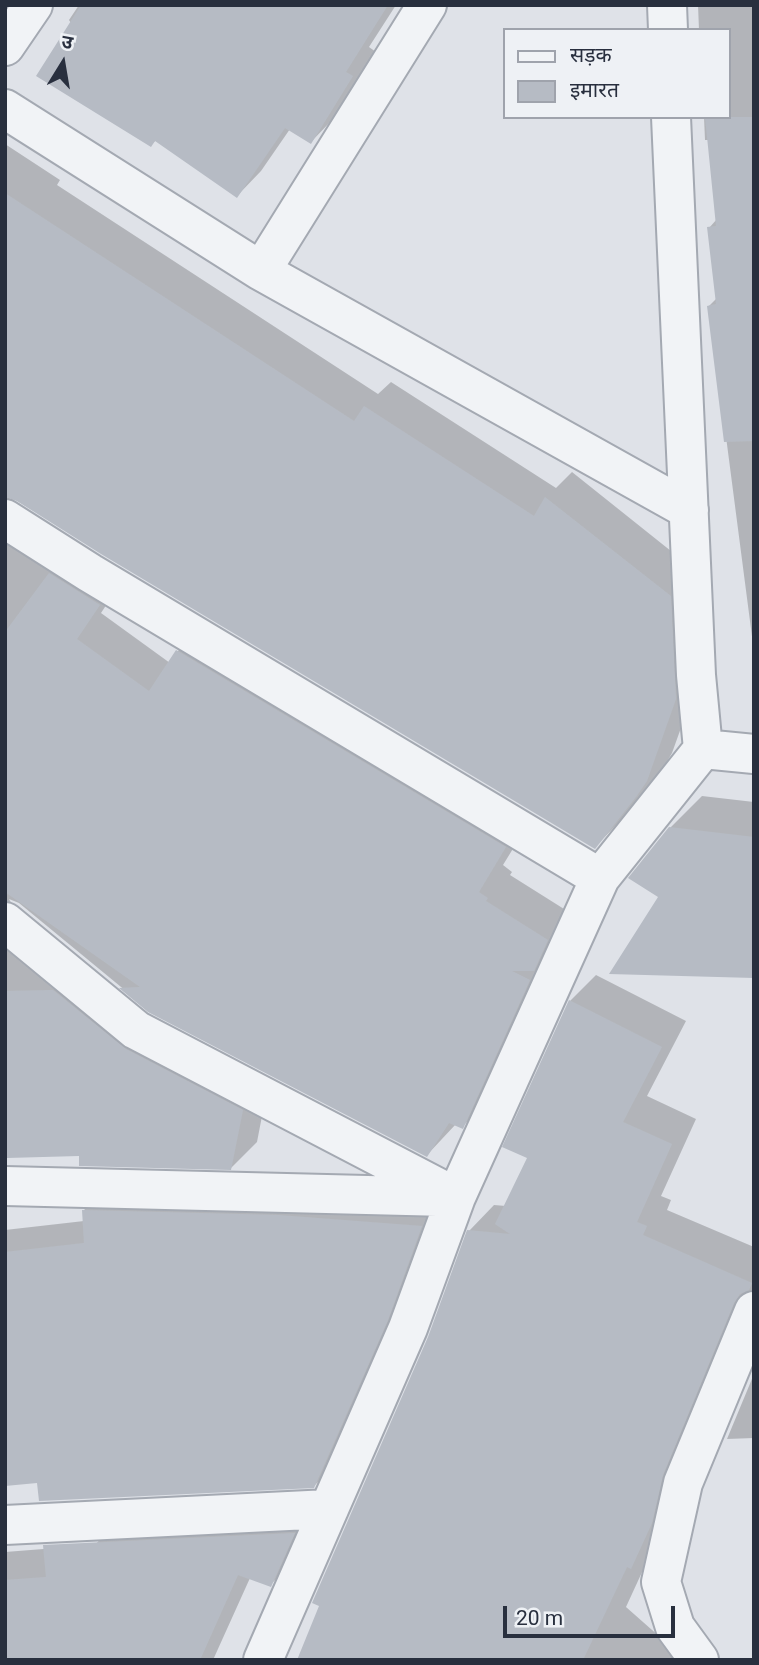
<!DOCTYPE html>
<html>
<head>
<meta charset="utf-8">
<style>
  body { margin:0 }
  #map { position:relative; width:759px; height:1665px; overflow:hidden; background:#dfe2e8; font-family:Roboto,"Noto Sans Devanagari",sans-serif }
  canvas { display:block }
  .frame { position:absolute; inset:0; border:7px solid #282f3e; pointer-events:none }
  .legend { position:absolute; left:503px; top:28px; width:228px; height:91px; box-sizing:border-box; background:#eef1f5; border:2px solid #9fa3ac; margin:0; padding:9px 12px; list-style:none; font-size:21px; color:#282f3e }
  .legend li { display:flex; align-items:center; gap:14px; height:35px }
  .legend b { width:35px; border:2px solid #9fa3ac }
  .north { position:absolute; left:28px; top:28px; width:70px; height:70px; -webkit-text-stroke:5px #eef1f5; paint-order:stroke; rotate:11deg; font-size:19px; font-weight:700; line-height:28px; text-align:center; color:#282f3e }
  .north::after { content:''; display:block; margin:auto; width:24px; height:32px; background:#282f3e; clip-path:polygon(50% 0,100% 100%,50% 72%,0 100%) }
  .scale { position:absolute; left:503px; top:1606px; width:172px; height:32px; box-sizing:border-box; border:4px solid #282f3e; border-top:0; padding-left:9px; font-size:21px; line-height:24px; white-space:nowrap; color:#282f3e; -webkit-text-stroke:5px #eef1f5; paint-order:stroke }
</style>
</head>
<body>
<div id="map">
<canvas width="759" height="1665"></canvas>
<div class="frame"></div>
<ul class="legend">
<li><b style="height:9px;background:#f1f3f6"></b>सड़क</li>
<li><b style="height:19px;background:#b6bbc4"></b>इमारत</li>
</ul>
<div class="north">उ</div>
<div class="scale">20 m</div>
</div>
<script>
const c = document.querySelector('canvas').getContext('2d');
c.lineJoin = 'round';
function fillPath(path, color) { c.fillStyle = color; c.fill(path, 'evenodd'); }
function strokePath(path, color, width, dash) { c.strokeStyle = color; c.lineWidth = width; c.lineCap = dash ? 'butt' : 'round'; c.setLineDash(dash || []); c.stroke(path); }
fillPath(new Path2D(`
  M79,5H396L369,47L376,52L335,117L311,142L290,129L261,171L237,196L156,140L151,145L69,20Z
  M698,5H754V652L709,306L717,298L709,228L717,219L709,140H705L704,117H729V30H699Z
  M5,144L60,180L57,185L378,394L391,382L556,488L572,472L696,571L701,672L672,753L662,770L620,821L595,847L9,496L11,504L124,578L101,613L170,663L178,651L203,625L530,821L503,865L512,872L510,875L572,914L488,1101L462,1127L456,1124L427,1155L149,1010L19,903L9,899L17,913L148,1022L268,1085L257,1142L231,1168L81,1154L5,1157Z
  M702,796L754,802V976L661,896L670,828Z
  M596,975L686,1021L647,1096L696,1119L661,1196L671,1200L667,1210L754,1247V1288L688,1448L677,1496L626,1607L686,1660H465L430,1337L469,1231L494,1205L506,1206L529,1157L570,1001Z
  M110,1185L446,1201L340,1460L314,1486L38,1481L5,1484V1230L84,1221V1210Z
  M754,1374V1438L727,1439Z
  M319,1508L296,1560L270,1585L250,1578L213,1660H5V1552L95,1545L120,1518Z`), '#0003');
fillPath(new Path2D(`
  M81,5H388L346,72L353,76L311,144L285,128L237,198L155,141L151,147L36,76Z
  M705,117H754V441L724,442L707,306L716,304L707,227L716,226Z
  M5,193L354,421L364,406L534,516L545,497L671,596L676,699L647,781L636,797L595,849L101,554L17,501L5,497Z
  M49,573L100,605L77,639L149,691L176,650L506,847L479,892L488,898L486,901L548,940L534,971H512L530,980L463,1129L449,1123L427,1157L148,1012L119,988L140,987L5,892V632Z
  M669,827L754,837V978L609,974L658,897L628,878Z
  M53,990L126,1049L243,1110L231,1170L79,1166V1156L7,1158L5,991Z
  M569,1000L662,1047L623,1122L672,1144L637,1222L647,1226L643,1235L752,1283L749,1290L740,1294L734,1303L663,1475L652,1523L631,1569L627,1567L583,1660H297L319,1606L312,1603L428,1337L467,1230L510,1234L495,1224L527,1158L502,1147Z
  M82,1210L278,1215L422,1226L388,1320L314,1488L39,1501L37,1483L5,1486V1252L84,1243Z
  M295,1533L271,1587L238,1575L200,1660H5V1580L46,1577L43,1545Z`), '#b6bbc4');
const minor = new Path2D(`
  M667,5L668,30
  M5,46L33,5
  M5,109L261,271L689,510
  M261,271L427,5
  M5,519L90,573L600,878
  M703,749L754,754
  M5,922L136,1030L456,1197
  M5,1186L447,1197
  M5,1525L329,1509
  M263,1660L408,1328L456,1197L600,878L703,749L696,675L671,117
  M699,1660L675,1627L661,1582L683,1483L754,1311`);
strokePath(minor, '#a4a9b2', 42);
strokePath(minor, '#f1f3f6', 38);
</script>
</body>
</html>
